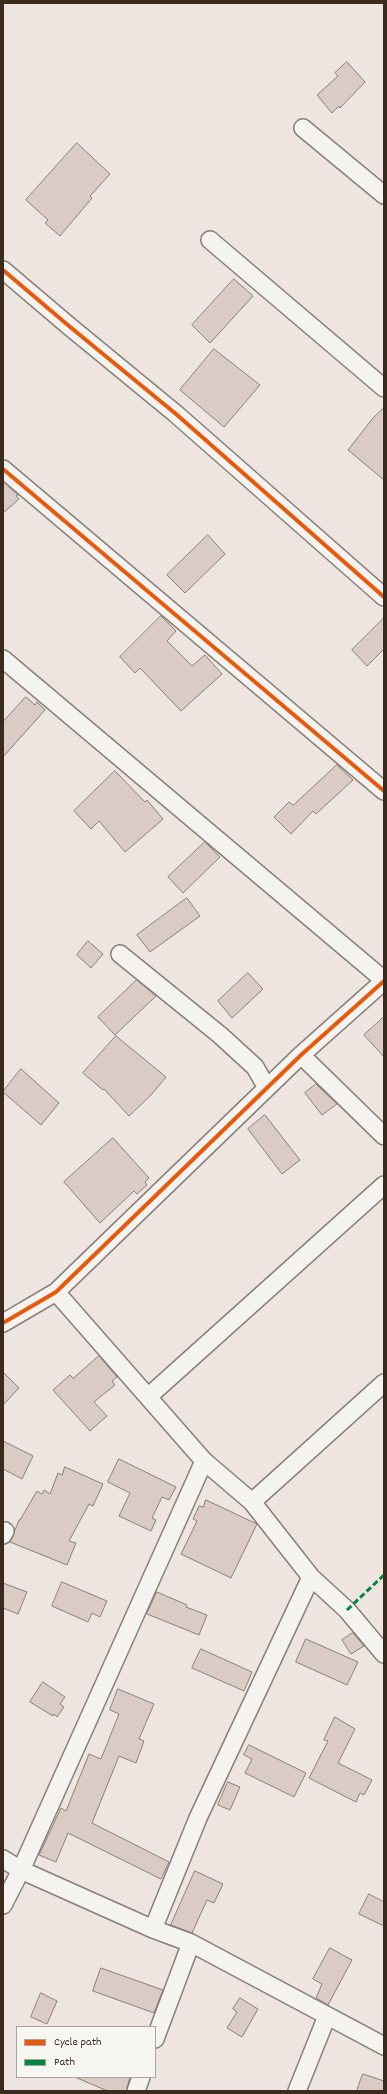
<!DOCTYPE html>
<html>
<head>
<meta charset="utf-8">
<style>
  body { margin:0 }
  #map { position:relative; width:387px; height:2094px; overflow:hidden; background:#eee5e0; font-family:Dekko,sans-serif }
  canvas { display:block }
  .frame { position:absolute; inset:0; border:4px solid #3b2a1e; pointer-events:none }
  .legend { position:absolute; left:16px; top:2026px; width:140px; height:52px; box-sizing:border-box; background:#f6f6f2; border:1px solid #aba49d; margin:0; padding:5px 7px; list-style:none; font-size:12px; color:#3b2a1e }
  .legend li { display:flex; align-items:center; gap:8px; height:20px }
  .legend b { width:20px; border:1px solid #aba49d }
</style>
</head>
<body>
<div id="map">
<canvas width="387" height="2094"></canvas>
<div class="frame"></div>
<ul class="legend">
<li><b style="height:5px;background:#e8590c"></b>Cycle path</li>
<li><b style="height:5px;background:#00873e"></b>Path</li>
</ul>
</div>
<script>
const c = document.querySelector('canvas').getContext('2d');
c.lineJoin = 'round';
function fillPath(path, color) { c.fillStyle = color; c.fill(path, 'evenodd'); }
function strokePath(path, color, width, dash) { c.strokeStyle = color; c.lineWidth = width; c.lineCap = dash ? 'butt' : 'round'; c.setLineDash(dash || []); c.stroke(path); }
const building = new Path2D(`
  M347,62L365,82L340,108L339,106L332,113L317,95L338,76L335,73Z
  M77,143L110,174L90,196L92,198L60,236L45,223L48,220L26,200Z
  M234,279L253,296L210,343L192,325Z
  M214,349L260,385L224,427L180,390Z
  M384,408V480L348,450L373,418Z
  M5,483L18,495L16,496L19,499L3,513V485Z
  M208,535L225,554L185,593L167,575Z
  M161,616L176,631L167,641L192,666L205,655L222,674L181,711L140,668L135,673L120,657Z
  M384,618V649L367,666L352,650Z
  M26,697L35,705L37,702L45,710L3,757V722Z
  M337,765L353,780L316,814L313,811L291,834L274,817L289,802L293,805Z
  M115,771L145,802L147,800L163,819L125,852L99,821L91,829L74,811Z
  M205,842L220,857L183,893L168,877Z
  M187,898L200,916L150,952L137,935Z
  M88,941L103,954L91,968L77,955Z
  M248,973L263,989L232,1018L218,1001Z
  M137,980L156,996L115,1035L98,1017Z
  M384,1017V1057L364,1035Z
  M116,1036L166,1077L151,1095L129,1116L104,1089L103,1090L83,1073Z
  M21,1069L59,1103L41,1125L3,1092Z
  M316,1084L337,1104L322,1115L305,1093Z
  M265,1115L300,1160L282,1174L248,1129Z
  M113,1138L149,1178L145,1182L147,1185L137,1194L134,1191L100,1223L64,1182Z
  M99,1356L117,1377L112,1381L115,1385L94,1402L107,1416L90,1431L53,1390L70,1375L73,1378Z
  M3,1372L19,1388L3,1405Z
  M3,1441L33,1456L22,1479L3,1469Z
  M119,1459L176,1487L169,1500L162,1497L152,1518L156,1520L151,1531L119,1516L130,1493L108,1482Z
  M65,1467L103,1484L93,1506L89,1504L69,1541L76,1543L67,1565L10,1542L19,1520H20L37,1491L42,1494L44,1490L50,1494L58,1473L62,1475Z
  M206,1500L257,1524L231,1578L181,1554L197,1521L193,1519L199,1506L203,1507Z
  M62,1582L107,1601L100,1617L92,1613L88,1622L52,1606Z
  M3,1583L27,1592L18,1614L3,1608Z
  M157,1592L187,1605L186,1607L207,1615L199,1635L147,1614Z
  M353,1633L364,1646L351,1654L342,1640Z
  M306,1639L358,1662L347,1685L296,1662Z
  M201,1649L252,1672L244,1691L192,1668Z
  M43,1682L65,1697L60,1704L64,1707L57,1717L54,1714L53,1716L30,1702Z
  M118,1689L154,1704L139,1739L144,1741L136,1763L119,1756L92,1823L169,1862L161,1879L68,1833L56,1862L39,1855L61,1808L66,1811L89,1754L101,1759L119,1714L110,1710Z
  M335,1717L355,1729L338,1763L372,1780L364,1795L360,1793L356,1802L309,1778L328,1741L324,1740Z
  M249,1745L306,1773L294,1797L245,1773L252,1759L244,1755Z
  M228,1782L240,1787L230,1810L218,1805Z
  M195,1871L223,1884L214,1903L207,1900L192,1933L171,1925Z
  M369,1894L384,1902V1926L359,1914Z
  M330,1948L352,1960L328,2005L316,1998L322,1984L313,1979Z
  M101,1968L163,1990L154,2013L93,1991Z
  M41,1993L57,2001L47,2024L31,2017Z
  M240,1998L258,2009L242,2037L227,2028L237,2012L233,2009Z
  M363,2074L384,2081V2091H357Z
  M75,2077H130L126,2091H108Z`);
fillPath(building, '#dacbc4');
strokePath(building, '#877f7a', 1);
const minor = new Path2D(`
  M303,128L384,195
  M210,240L384,388
  M3,270L69,326L176,414L384,597
  M3,469L384,791
  M3,659L384,980
  M120,954L220,1035L255,1067L267,1088
  M301,1055L384,1136
  M56,1292L204,1461L252,1502L311,1577L347,1610L384,1654
  M3,1323L56,1292L301,1055L384,981
  M149,1396L384,1185
  M252,1502L384,1383
  M3,1535L5,1531
  M3,1859L21,1870L153,1929L191,1943L155,2039
  M3,1905L21,1870L204,1461
  M153,1929L198,1818L311,1577
  M191,1943L384,2046
  M136,2091L141,2077
  M297,2091L327,2016`);
strokePath(minor, '#877f7a', 20);
strokePath(minor, '#f4f3f0', 17);
strokePath(new Path2D(`
  M347,1610L384,1575`), '#00873e', 3, [6, 3]);
strokePath(new Path2D(`
  M3,270L69,326L176,414L384,597
  M3,469L384,791
  M3,1323L56,1292L301,1055L384,981`), '#e8590c', 4);
</script>
</body>
</html>
